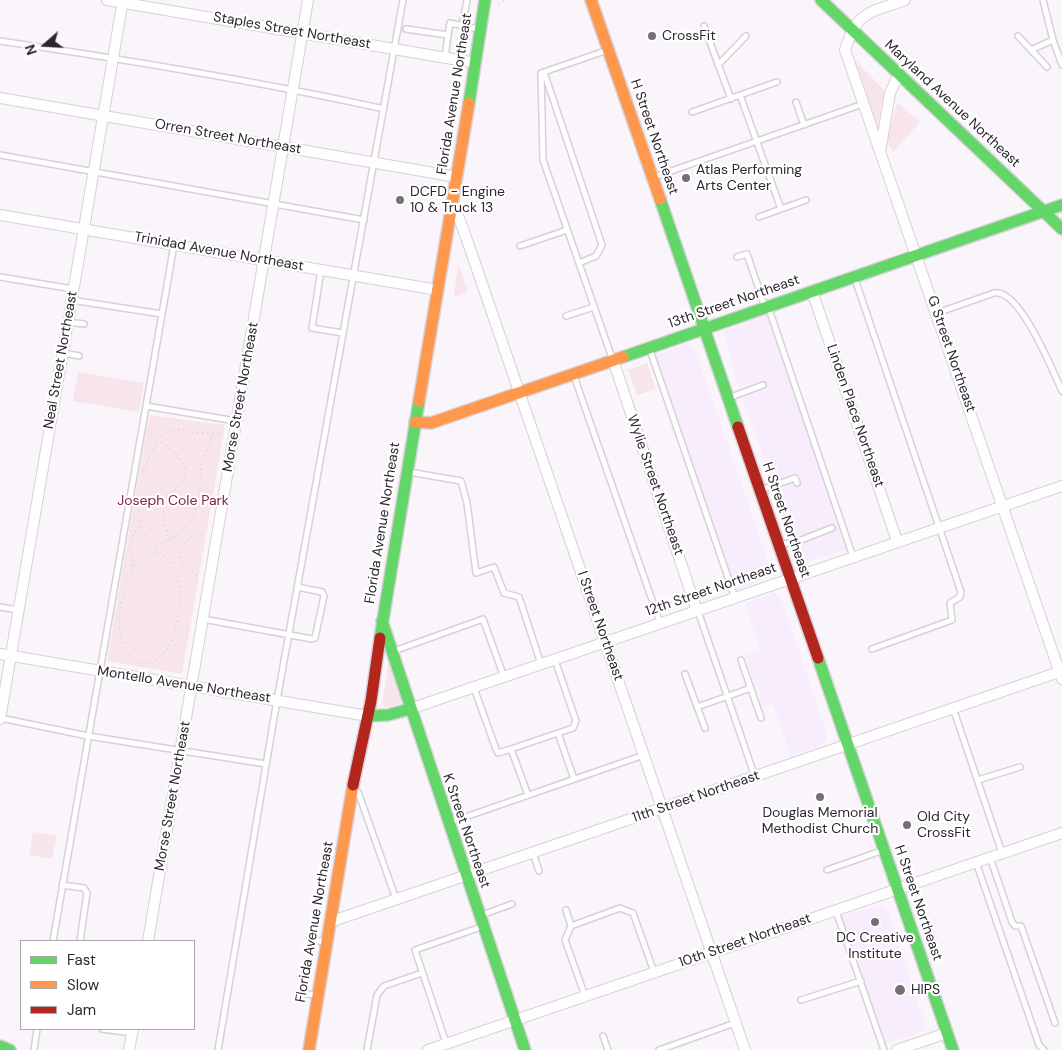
<!DOCTYPE html>
<html>
<head>
<meta charset="utf-8">
<style>
  body { margin:0 }
  #map { position:relative; width:1062px; height:1050px; overflow:hidden; background:#f9f5fa; font-family:"DM Sans",sans-serif }
  canvas { display:block }
  .legend { position:absolute; left:20px; top:940px; width:175px; height:90px; box-sizing:border-box; background:#fff; border:1px solid #aba8ab; margin:0; padding:6px 9px; list-style:none; font-size:15px; color:#2c262e }
  .legend li { display:flex; align-items:center; gap:10px; height:25px }
  .legend b { width:25px; border:1px solid #aba8ab }
  .north { position:absolute; left:20px; top:20px; width:50px; height:50px; -webkit-text-stroke:4px #fff; paint-order:stroke; rotate:251deg; font-size:14px; font-weight:700; line-height:20px; text-align:center; color:#2c262e }
  .north::after { content:''; display:block; margin:auto; width:18px; height:22px; background:#2c262e; clip-path:polygon(50% 0,100% 100%,50% 72%,0 100%) }
</style>
</head>
<body>
<div id="map">
<canvas width="1062" height="1050"></canvas>
<ul class="legend">
<li><b style="height:6px;background:#63d668"></b>Fast</li>
<li><b style="height:6px;background:#ff974d"></b>Slow</li>
<li><b style="height:6px;background:#b3261e"></b>Jam</li>
</ul>
<div class="north">N</div>
</div>
<script>
const c = document.querySelector('canvas').getContext('2d');
c.lineJoin = 'round';
function fillPath(path, color) { c.fillStyle = color; c.fill(path, 'evenodd'); }
function strokePath(path, color, width, dash) { c.strokeStyle = color; c.lineWidth = width; c.lineCap = dash ? 'butt' : 'round'; c.setLineDash(dash || []); c.stroke(path); }
function drawText(font, color, halo, rows, align = 'center') {
  c.font = font + ' "DM Sans",sans-serif'; c.lineWidth = 4.5; c.setLineDash([]); c.textBaseline = 'middle'; c.strokeStyle = halo; c.fillStyle = color; for (const [text, x, y, turn = 0] of rows) {
    c.save(); c.translate(x, y); c.rotate((+turn || 0) * Math.PI / 180); c.textAlign = isNaN(turn) ? turn : align; if (halo) c.strokeText(text, 0, 0); c.fillText(text, 0, 0); c.restore();
  }
}
fillPath(new Path2D(`
  M769,314L850,548L808,562H800L798,558L738,384L723,331Z
  M689,343L694,347L772,573L766,579L734,590L654,356Z
  M775,593L782,602L827,734L825,743L820,746L791,756L773,704L763,707L745,655L760,649L745,603Z
  M882,904L888,912L925,1024L921,1032L884,1044L840,917Z`), '#f8edfc');
fillPath(new Path2D(`
  M855,60L884,90L877,130Z
  M897,102L920,122L893,152L887,142Z
  M458,263L468,292L454,297Z
  M647,363L656,389L637,395L628,370Z
  M78,372L144,383L139,412L73,401Z
  M149,415L225,425L182,674L107,661Z
  M389,660L404,703L385,707L382,705Z
  M33,832L57,836L52,859L29,855Z`), '#f8e5ec');
const lane = new Path2D(`
  M1043,0L1053,40
  M462,26L467,0
  M704,26L731,99
  M406,29L448,35L445,58
  M448,35L450,23L479,29
  M1018,36L1047,67
  M0,41C129,60 257,81 384,109
  M1031,50L1053,40L1062,65
  M605,51L541,73L543,160L612,358
  M718,65L746,36
  M544,72L602,245L596,256L579,263
  M740,95L777,82
  M796,102L804,125
  M692,112L740,95L781,209
  M0,155L364,220
  M654,177L863,104
  M759,217L806,200
  M520,246L567,230
  M737,257L747,254L765,307
  M321,270L312,328L342,333
  M0,277L73,289
  M855,279L961,592L960,597L950,603L952,620L872,649
  M71,300L162,314
  M769,309L853,557
  M937,313L994,293C1020,288 1053,372 1062,391
  M566,316L594,307
  M67,322L84,324
  M650,350L735,598
  M63,353L79,356
  M574,376L660,623
  M731,397L763,385
  M146,406L236,421
  M409,472L461,481L467,503L476,573L494,567L504,593L519,597L541,664
  M763,489L795,478L797,483
  M781,544L796,542L832,528
  M0,607L18,610
  M698,611L755,777
  M203,619L312,639L315,638L324,596L322,592L297,587
  M394,651L483,619L504,677
  M555,660L576,721L573,728L558,733
  M741,660L761,718
  M685,674L705,728
  M474,688L496,749L498,753L511,749
  M697,707L751,688
  M953,708L1002,853
  M0,718L88,736L266,764
  M978,780L1020,767
  M358,792L396,899
  M528,795L511,749L558,733L574,779
  M451,822L644,755
  M533,853L539,871
  M990,857L1012,922L1015,926H1021L1055,1023
  M976,862L1039,1045L1044,1050
  M827,870L881,851
  M62,885L84,888L87,893L80,941
  M566,910L571,926L620,908L633,913L654,972
  M836,911L884,1050
  M482,915L512,904
  M571,926L565,940L585,996
  M310,939L324,942
  M53,941L174,245
  M299,993L316,995
  M801,1000L861,981
  M102,1029L132,1033
  M603,1036L608,1050
  M446,1043L415,950L481,927
  M34,1050L37,1029
  M218,1050L277,700L403,0
  M367,1050L377,995L384,986L422,973
  M659,1050L735,1023`);
const street = new Path2D(`
  M107,0L476,63
  M905,0C870,13 857,10 845,50L1062,679
  M0,98L457,177
  M881,147L890,93L899,74
  M454,205L466,237L745,1050
  M0,215L438,290
  M812,291L897,541
  M613,360L697,611
  M0,654L368,716
  M410,709L1062,486
  M0,719L123,0
  M330,922L1062,671
  M148,941L308,0
  M129,1050L133,1029
  M428,1050L1062,833
  M897,1050L947,1033`);
const fast = new Path2D(`
  M821,0L1062,229
  M469,103L485,0
  M660,199L738,427
  M623,357L1062,205
  M382,621L525,1050
  M380,638L419,401
  M818,658L953,1050
  M368,716L388,715L410,709
  M0,1046L10,1050`);
const slow = new Path2D(`
  M591,0L660,199
  M419,401L469,103
  M415,422L431,423L623,357
  M309,1050L353,785`);
const jam = new Path2D(`
  M738,427L818,658
  M353,785L371,701L380,638`);
strokePath(lane, '#d6d1d7', 8);
strokePath(street, '#d6d1d7', 12);
strokePath(fast, '#d6d1d7', 14);
strokePath(slow, '#d6d1d7', 14);
strokePath(jam, '#d6d1d7', 14);
strokePath(new Path2D(`
  M499,4L504,0
  M157,440C171,449 197,466 180,485C173,492 166,495 164,506C162,517 167,530 169,541
  M143,472L157,440L164,432L182,429L191,433H212
  M138,501C138,519 140,536 157,545C187,535 197,517 200,486C201,479 199,473 201,466C203,454 210,447 212,433L221,434
  M134,566L140,559L156,552C164,556 171,561 175,569C186,592 179,657 148,663C140,664 134,661 128,654C116,640 118,612 123,596C125,586 132,576 133,567C134,563 131,560 131,556C128,544 133,533 140,524
  M197,575L185,569L180,555C183,542 190,536 204,534`), '#d7d6d7', 2, [1, 4]);
strokePath(lane, '#fefefe', 5);
strokePath(street, '#fefefe', 10);
strokePath(fast, '#63d668', 11);
strokePath(slow, '#ff974d', 11);
strokePath(jam, '#b3261e', 11);
for (const [x, y, r, color] of [
  [652,36,5,"#746e75"],
  [686,178,5,"#746e75"],
  [400,200,5,"#746e75"],
  [820,797,5,"#746e75"],
  [907,825,5,"#746e75"],
  [875,922,5,"#746e75"],
  [900,990,6,"#746e75"]
]) { const dot = new Path2D(); dot.arc(x, y, r, 0, 2 * Math.PI); c.fillStyle = color; c.fill(dot); strokePath(dot, '#fff', 2); }
drawText('14px', '#2c262e', '#fff', [
  ["Staples Street Northeast",292,31,10],
  ["Florida Avenue Northeast",455,94,-81],
  ["Maryland Avenue Northeast",952,104,43],
  ["Orren Street Northeast",228,137,10],
  ["H Street Northeast",654,137,71],
  ["Trinidad Avenue Northeast",219,252,10],
  ["13th Street Northeast",734,302,-19],
  ["G Street Northeast",951,354,71],
  ["Neal Street Northeast",61,360,-80],
  ["Morse Street Northeast",241,397,-80],
  ["Linden Place Northeast",855,416,71],
  ["Wylie Street Northeast",655,485,71],
  ["H Street Northeast",786,520,71],
  ["Florida Avenue Northeast",383,523,-81],
  ["12th Street Northeast",711,590,-19],
  ["I Street Northeast",600,626,71],
  ["Montello Avenue Northeast",184,685,9],
  ["Morse Street Northeast",173,796,-80],
  ["11th Street Northeast",696,797,-19],
  ["K Street Northeast",466,831,71],
  ["H Street Northeast",918,903,71],
  ["Florida Avenue Northeast",315,922,-80],
  ["10th Street Northeast",745,941,-19]
]);
drawText('14px', '#2c262e', '#fff', [
  ["CrossFit",662,36],
  ["Atlas Performing",696,170],
  ["Arts Center",696,186],
  ["DCFD - Engine",410,192],
  ["10 & Truck 13",410,208],
  ["Douglas Memorial",820,813,"center"],
  ["Methodist Church",820,829,"center"],
  ["Old City",917,817],
  ["CrossFit",917,833],
  ["DC Creative",875,938,"center"],
  ["Institute",875,954,"center"],
  ["HIPS",911,990]
], 'left');
drawText('14px', '#822049', '#fff', [
  ["Joseph Cole Park",173,501]
]);
</script>
</body>
</html>
